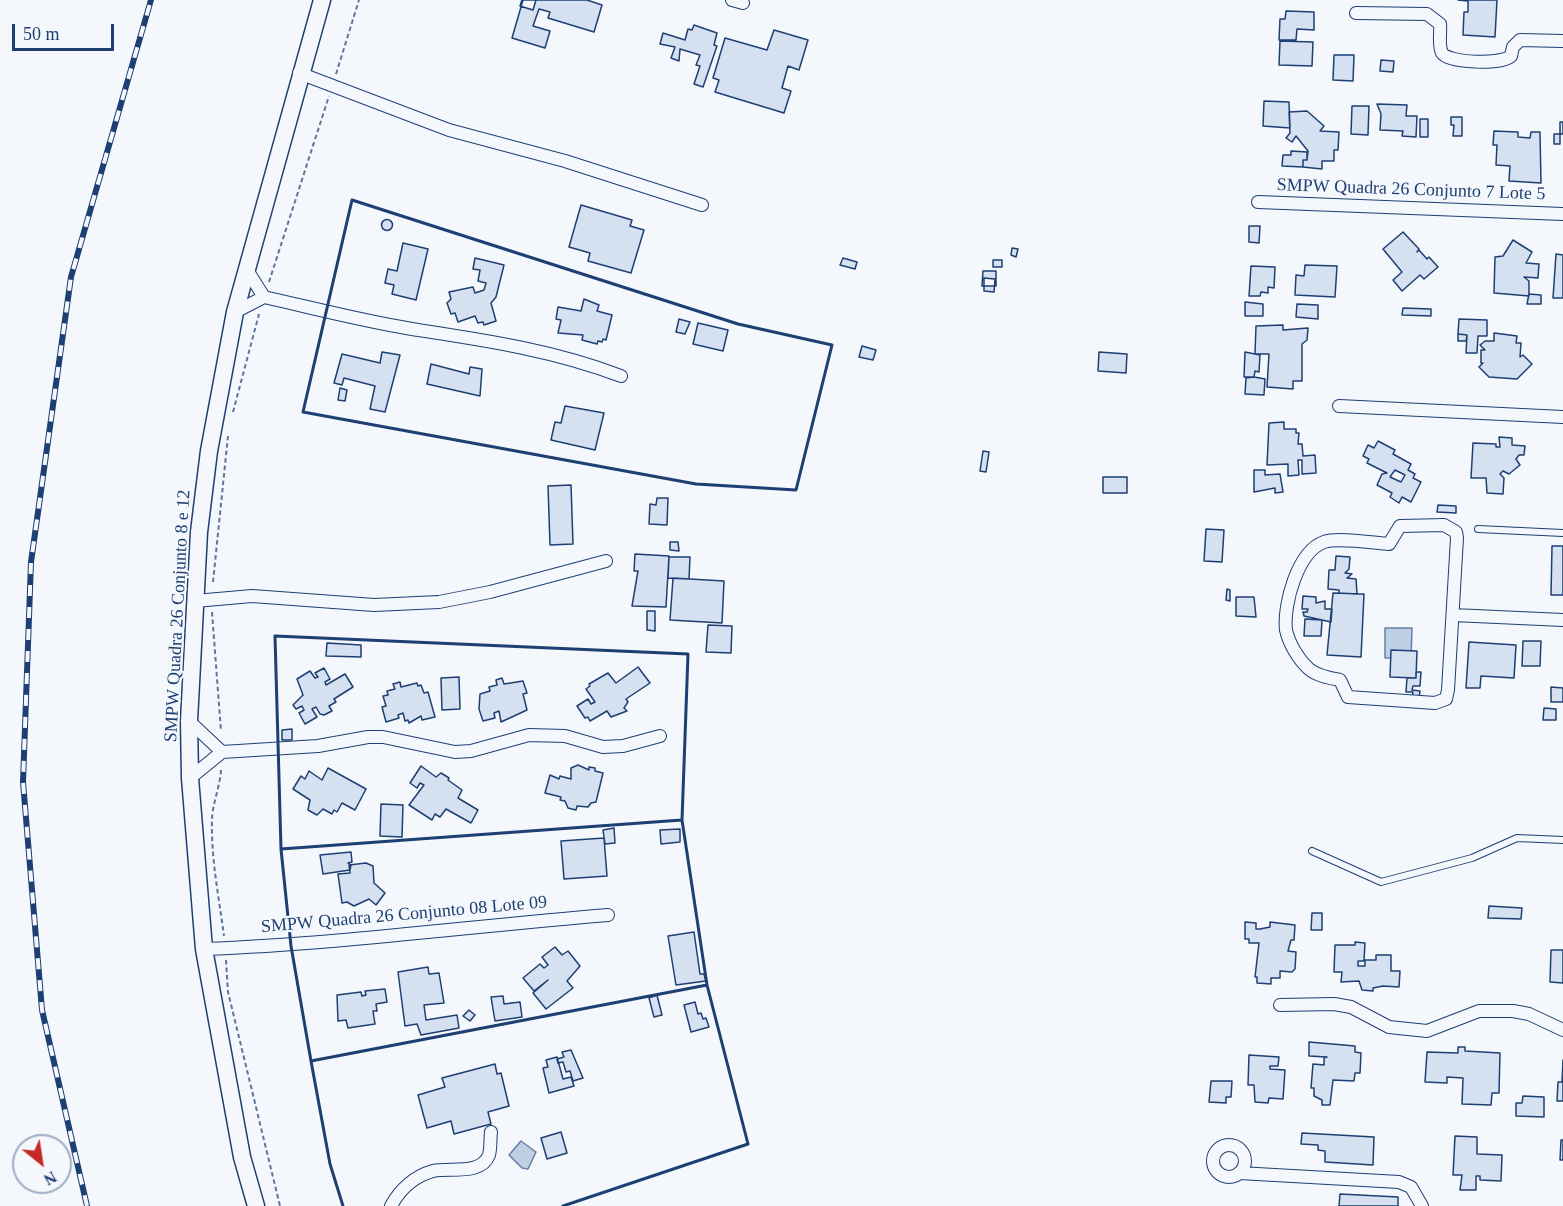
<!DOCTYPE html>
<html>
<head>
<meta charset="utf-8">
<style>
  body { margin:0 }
  #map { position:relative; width:1563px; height:1206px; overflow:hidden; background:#f4f7fb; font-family:Georgia,serif }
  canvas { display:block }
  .north { position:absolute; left:12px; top:1134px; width:60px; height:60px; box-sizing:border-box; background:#f4f7fb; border:2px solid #9eadc5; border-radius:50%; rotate:150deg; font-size:16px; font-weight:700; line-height:24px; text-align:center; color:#1d3f73 }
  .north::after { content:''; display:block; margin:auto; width:21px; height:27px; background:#c62828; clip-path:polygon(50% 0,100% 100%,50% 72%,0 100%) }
  .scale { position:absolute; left:12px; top:24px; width:102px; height:27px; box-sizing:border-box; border:3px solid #1d3f73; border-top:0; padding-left:8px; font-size:18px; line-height:21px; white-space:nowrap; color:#1d3f73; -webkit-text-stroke:4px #f4f7fb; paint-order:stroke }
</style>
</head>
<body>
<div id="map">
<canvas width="1563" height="1206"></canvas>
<div class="north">N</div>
<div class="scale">50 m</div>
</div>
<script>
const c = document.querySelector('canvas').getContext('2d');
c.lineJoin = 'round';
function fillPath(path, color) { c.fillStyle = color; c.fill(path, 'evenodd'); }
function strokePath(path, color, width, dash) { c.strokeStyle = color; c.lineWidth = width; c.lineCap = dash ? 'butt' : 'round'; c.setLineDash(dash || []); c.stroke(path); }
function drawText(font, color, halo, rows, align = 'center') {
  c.font = font + ' Georgia,serif'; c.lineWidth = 4.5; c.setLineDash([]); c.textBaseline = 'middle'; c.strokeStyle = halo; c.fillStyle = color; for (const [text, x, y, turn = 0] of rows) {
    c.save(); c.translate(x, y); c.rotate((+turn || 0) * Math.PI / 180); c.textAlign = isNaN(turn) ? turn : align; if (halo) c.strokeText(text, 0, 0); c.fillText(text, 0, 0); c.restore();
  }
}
const water = new Path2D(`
  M1385,628H1412L1411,658H1385Z
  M521,1141L536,1152L528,1169L522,1168L509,1155Z`);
fillPath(water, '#bed0e5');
strokePath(water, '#687fa3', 1.5);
const building = new Path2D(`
  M522,0H536L533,10L520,6Z
  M523,0H587L602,5L594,32L548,18L550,12L539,9L533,26L550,31L545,48L512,38Z
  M1458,0H1497L1495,37L1463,35L1464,12H1468V1Z
  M1286,11L1314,12V30L1297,29L1296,40H1279L1280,19H1285Z
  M694,25L717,33L714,45L717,46L703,87L694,84L700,66L696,65L700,55L680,49L679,61L671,58L675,47L660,44L663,33L685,40L688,29L692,30Z
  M774,30L808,40L799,70L788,66L782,88L791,91L784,113L715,92L719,80L713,78L725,38L767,50Z
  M1280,41L1313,42L1312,66L1279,65Z
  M1334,55H1354L1353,81L1333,80Z
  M1381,60L1394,61L1393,72L1380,71Z
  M1264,101L1289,102L1290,128L1263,126Z
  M1377,104L1407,105L1406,116H1417L1416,137L1402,136L1403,131L1380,130L1381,114Z
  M1352,106H1369L1368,135L1351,134Z
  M1307,111L1324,126L1320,131L1339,132L1338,150H1334V161H1322V169L1303,167V160H1307L1308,151L1296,136L1292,142L1286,138L1290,133L1289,112Z
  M1451,117H1462V136H1453L1454,125H1451Z
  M1420,119H1428V137H1420Z
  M1560,122H1563V134H1560Z
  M1494,131L1518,132V137L1530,138L1531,132H1540L1541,183L1509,181L1510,166L1496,165L1497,145H1493Z
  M1554,134H1560V144H1554Z
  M1291,151L1307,152V160H1303V167L1282,166L1283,155H1291Z
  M581,205L632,220L630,226L644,230L631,273L588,261L590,253L569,247Z
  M381.5 225a5.5 5.5 0 1 1 11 0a5.5 5.5 0 1 1-11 0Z
  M1249,226H1260L1259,243L1249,242Z
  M1403,232L1419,249L1417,252L1419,250L1427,259L1429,257L1438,267L1424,279L1420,275L1402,291L1393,280L1402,272L1383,249Z
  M1513,240L1532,252L1526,263L1539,264L1538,278L1524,277L1529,281V296L1494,293L1495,257L1503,256Z
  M403,243L428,249L416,300L392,294L394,285L385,283L388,269L397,271Z
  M1012,248L1018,249L1016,257L1011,255Z
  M1556,254L1563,255V298H1553Z
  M475,258L504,265L496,297L491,303L496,321L484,325L483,322L478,323L475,316L458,322L455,313L451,314L447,303L451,299L449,292L473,287L475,293L484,290L486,283L478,281L480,270L473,269Z
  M843,258L857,262L855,269L840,265Z
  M993,260H1002V267H993Z
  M1305,265L1337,266L1335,297L1295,295L1296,275L1304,276Z
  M1251,266L1275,267L1274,288L1268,287V293L1261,292L1260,296H1249Z
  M983,271H996V286H982Z
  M984,278L995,279L994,292L984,291Z
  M1529,294L1541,295V304H1527Z
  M584,299L599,305L597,311L612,315L606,340L603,339L602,342L598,341L597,344L582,340L583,335L558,333L561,320L556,319L558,307L581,311Z
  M1245,302L1263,304V316H1245Z
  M1297,304L1318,305V319L1296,317Z
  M1403,308L1431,309V316L1402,315Z
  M679,319L690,322L685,334L676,332Z
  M1459,319L1487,320V336H1478L1477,353H1466L1467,335L1458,334Z
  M698,323L728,330L723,351L693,344Z
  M1283,325V330L1308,328L1307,340L1302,344V381H1293V389L1267,387L1269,354H1255L1256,326Z
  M1494,333L1517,336L1516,343H1521L1520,357L1523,355L1532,364L1517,379L1489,377L1479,367L1483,363H1481V350H1485L1480,345L1485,341H1494Z
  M1458,334L1467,335L1466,341H1458Z
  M862,346L876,350L873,360L859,357Z
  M382,352L400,355L385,412L370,409L375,386L344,378L342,385L334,383L342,354L380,363Z
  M1099,352L1127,354L1126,373L1098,371Z
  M1245,352L1260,355L1259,372L1255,371L1254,377H1244Z
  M431,364L469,374L470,367L482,369L480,396L427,384Z
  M1254,377L1265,379L1264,395L1245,394L1246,378Z
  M340,388L347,390L345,401L338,400Z
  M565,406L604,413L595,450L551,440L555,422L561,423Z
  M1284,422V429H1296V433H1299L1298,444H1302L1303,456L1315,455L1316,473L1302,474V460H1298L1299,475L1288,476V464L1267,465L1269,423Z
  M1499,437L1512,438V445L1525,446L1524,455H1519L1516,459L1520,465L1509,474L1503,471L1500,474L1504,478L1503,494L1487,493L1486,478H1471L1473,443L1496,444V447H1500Z
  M1378,441L1395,450L1393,454L1411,464L1408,470L1415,474L1413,478L1421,482L1411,502L1402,497L1399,503L1390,497L1392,493L1377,485L1382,474L1387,473L1367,463L1369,459L1363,456L1368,445L1374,448ZM1395,470L1405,475L1401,482L1390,477Z
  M983,451L989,452L986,472L980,471Z
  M1254,470H1265V475L1280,474L1283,492L1275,493V488L1254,492Z
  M1103,477H1127V493H1103Z
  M571,485L573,544L550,545L548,486Z
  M657,498H668L667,525L649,524L650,504L656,505Z
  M1438,505L1456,506V513L1437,512Z
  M1206,529L1224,530L1222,562L1204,561Z
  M670,542H678L679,551L670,550Z
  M1552,546H1563V595H1551Z
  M635,554L669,556L666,607L632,606L638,571H634Z
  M1336,556L1350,557L1349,569L1345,573L1352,574L1347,578L1356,579L1357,594L1339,593V590L1328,589L1329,570H1335Z
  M669,557H690L689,579L668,578Z
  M673,578L724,581L722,623L670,620Z
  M1227,589L1230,590V601L1226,600Z
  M1333,593L1364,594L1361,657L1327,655Z
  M1303,596L1316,597V603L1325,601V609H1332L1331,622L1304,616L1303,612H1307L1308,609H1302Z
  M1236,597H1254L1256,617L1236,616Z
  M647,611H655V631L647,630Z
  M1305,619L1322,620L1321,636H1304Z
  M708,625L732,626L731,653L706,652Z
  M1523,641H1541L1540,666H1522Z
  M1469,642L1516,645L1514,678L1481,676L1480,688H1466Z
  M327,643L361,645V657L326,656Z
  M1391,650L1417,651L1416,678L1390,677Z
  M638,667L650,683L626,699L628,702L624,708L627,711L611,717L607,711L590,721L588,717L585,718L577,706L588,699L591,704L595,702L586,689L590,686L589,684L608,673L616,683Z
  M324,668L330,679L325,682L326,685L345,674L353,687L334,699L336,702L329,706L332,711L324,715L320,714L316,707L312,709L317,717L305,724L299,713L304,710L302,706L296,709L293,705L303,695L297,679L310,671L315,678L318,677L315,673Z
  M1416,672H1421L1420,686H1413L1412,690L1420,691L1419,698H1412L1413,692H1406L1407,678H1416Z
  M459,677L460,709L442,710L441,678Z
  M502,678L504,684L523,681L527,693L523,694L527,710L501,722L499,711L494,713L495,718L483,721L479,709L480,694L490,691L489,687L497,685L496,680Z
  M400,682L401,687L417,683L418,686L421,685L424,693L428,692L435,717L422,720L421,716L409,723L408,720L405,721L403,713L398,715L399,718L386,722L382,707L386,706L383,696L388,695L387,691L395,689L393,684Z
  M1551,687L1563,688V702H1551Z
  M1544,708L1556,709V720H1543Z
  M292,729V740H282V730Z
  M578,765L589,770V767L595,768V771L603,773L596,802L591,803L588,807L577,806L576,810L568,808L565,801L560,800L561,797L545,793L550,775L559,779L560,776L571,779V768Z
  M421,766L436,777L441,773L449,778L448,780L462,790L458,798L478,810L471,823L446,809L440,817L435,814L432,820L409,805L424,785L420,783L417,788L410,783Z
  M328,768L366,789L355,810L342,803L337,812L334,810L332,814L323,809L317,815L308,810L310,800L293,789L301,776L305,779L309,771L322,780Z
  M381,804L403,805L402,837L380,836Z
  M614,828L615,843L605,844L603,830Z
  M680,829V842L661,844L660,830Z
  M604,838L607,876L564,879L561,841Z
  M351,852L352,862L348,863L351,865L350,870L323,874L320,855Z
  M366,863L373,866L374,883L385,893L376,905L369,899L354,906L347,902L342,903L338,874L350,873L349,865Z
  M1489,906L1522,908L1521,919L1488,918Z
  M1312,913H1322V930H1311Z
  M1245,922L1256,923V929H1260L1270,927V922L1295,925L1294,940H1291L1288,951L1296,952L1295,969L1292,972L1280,971V978H1271V984L1257,983V977H1255L1259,943H1249V939H1245Z
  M694,932L700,974H704L706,981L676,985L668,936Z
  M1355,942L1365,943L1364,961H1358V966H1365V960H1376V955H1391V971H1400L1399,987L1383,986L1373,988V991L1362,990L1359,981L1341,982L1342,972H1334L1335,945H1355Z
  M555,947L562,955L568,951L580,966L567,981L573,988L546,1009L533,993L548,980L534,991L523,978L540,964L544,968L548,965L542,957Z
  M1551,950H1563V983L1550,982Z
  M428,967L429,974L439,973L444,1003L424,1005L426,1020L457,1015L459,1028L421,1035L417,1024L405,1026L398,972Z
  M385,989L387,1002L376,1004L377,1011H373L375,1024L348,1028L346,1020L338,1021L337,995L361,992L362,996L366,995L365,991Z
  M657,995L662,1015L654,1017L649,998Z
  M503,996L504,1004L520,1002L522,1017L495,1021L491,997Z
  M695,1002L698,1014L701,1013L703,1019L706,1018L709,1027L691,1032L684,1005Z
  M469,1010L475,1015L470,1021L463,1016Z
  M1309,1042L1355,1046V1052L1361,1053L1360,1073H1355L1354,1081L1333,1080L1330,1105H1322V1100L1314,1096V1088H1311L1313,1064L1324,1065V1058L1327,1057L1309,1056Z
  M1458,1047H1465V1051L1500,1053L1499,1093H1492L1491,1105L1462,1104L1463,1078L1447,1077V1083L1425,1082L1427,1052L1458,1053Z
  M571,1050L583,1078L573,1081L570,1071L566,1072L563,1062L558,1063L557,1059L564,1057L562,1052Z
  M1249,1055L1279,1057L1278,1066H1270V1069L1285,1070L1283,1099L1269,1098L1268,1103L1255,1102L1254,1085H1248Z
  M557,1057L563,1079L571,1077L574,1086L549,1093L543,1068L548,1067L546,1060Z
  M1563,1060V1101H1557L1558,1082H1562Z
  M495,1064L497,1074L501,1073L509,1106L488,1112L491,1124L454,1134L451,1121L427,1128L418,1095L445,1087L442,1078Z
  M1211,1081H1232L1231,1097H1226V1103L1209,1102Z
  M1523,1096L1544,1097V1117L1516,1116V1103H1522Z
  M561,1132L567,1153L547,1159L541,1138Z
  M1302,1133L1374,1137L1373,1165L1325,1162V1151L1318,1150V1145L1301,1144Z
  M1455,1136L1477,1137V1154L1502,1155L1501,1181L1480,1180V1176H1476V1190H1460L1462,1175H1453Z
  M1561,1140H1563V1160H1560Z
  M1340,1194L1398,1197V1206H1339Z`);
fillPath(building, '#d5e0f0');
strokePath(building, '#1d3f73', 1.5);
const lane = new Path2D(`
  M1478,529L1563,533
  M1312,851L1381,882L1472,858L1517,838L1563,840`);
const street = new Path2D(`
  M732,0L743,3
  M1356,13L1427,14L1440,24C1441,32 1438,45 1442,53C1448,63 1501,65 1511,56L1513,47L1520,40L1563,41
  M299,73L449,130L565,161L702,205
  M1258,202L1563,214
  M247,270L264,297
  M235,312L264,297C313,308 362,321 412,329C484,340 553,350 621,376
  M1339,406L1563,417
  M1444,525L1456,532L1457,538L1448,690L1446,699L1435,703L1348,697L1340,680C1330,678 1317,676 1309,669C1299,660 1289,644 1286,630C1283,604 1298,551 1324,542C1338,537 1373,543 1389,544L1400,526Z
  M195,601L252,596L374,605L439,602L490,592L606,561
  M1453,615L1563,620
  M189,721L222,752
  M190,778L222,752L318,746L368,737H383L455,752L471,751L529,735L565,736L603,747L623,746L660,736
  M204,949C339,944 473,926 608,915
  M1280,1005L1334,1004L1351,1007L1389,1027L1427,1031L1479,1011H1513L1529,1014L1563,1030
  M1213 1161a16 16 0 1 1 32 0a16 16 0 1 1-32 0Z
  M1239,1173L1399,1182L1411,1187L1422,1206
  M391,1206C400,1189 415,1176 433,1171C449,1167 481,1176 489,1155C491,1148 490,1139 491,1132`);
const secondary = new Path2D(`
  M256,1206L242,1157L204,949L190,778L189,721L199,532L209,451L235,312L322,0`);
strokePath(lane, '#1d3f73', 8);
strokePath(street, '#1d3f73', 14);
strokePath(secondary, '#1d3f73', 19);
strokePath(new Path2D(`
  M336,74L359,0
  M269,282L329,96
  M233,412L259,314
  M213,582L228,436
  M212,612L221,731
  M221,770C220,787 212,805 212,820C211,859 219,898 224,936
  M226,960L228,992L280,1206`), '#5e769c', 2, [4.5, 3]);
strokePath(lane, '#f4f7fb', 6);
strokePath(street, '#f4f7fb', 12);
strokePath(secondary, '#f4f7fb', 16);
const rail = new Path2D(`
  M87,1206L42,1010L23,782L31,562L71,277L151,0`);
strokePath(rail, '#1d3f73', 6);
strokePath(rail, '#f4f7fb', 4, [11]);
strokePath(new Path2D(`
  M352,200L738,324L832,345L796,490L696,484L303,412Z
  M281,849L682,820L688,654L275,636L281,849L291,946L311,1061L707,985L682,820
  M311,1061L330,1164L343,1206
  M563,1206L748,1144L707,985`), '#1d3f73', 3);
drawText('18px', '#1d3f73', '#f4f7fb', [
  ["SMPW Quadra 26 Conjunto 7 Lote 5",1411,190,2],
  ["SMPW Quadra 26 Conjunto 8 e 12",178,616,-87],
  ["SMPW Quadra 26 Conjunto 08 Lote 09",404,915,-5]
]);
</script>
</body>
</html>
